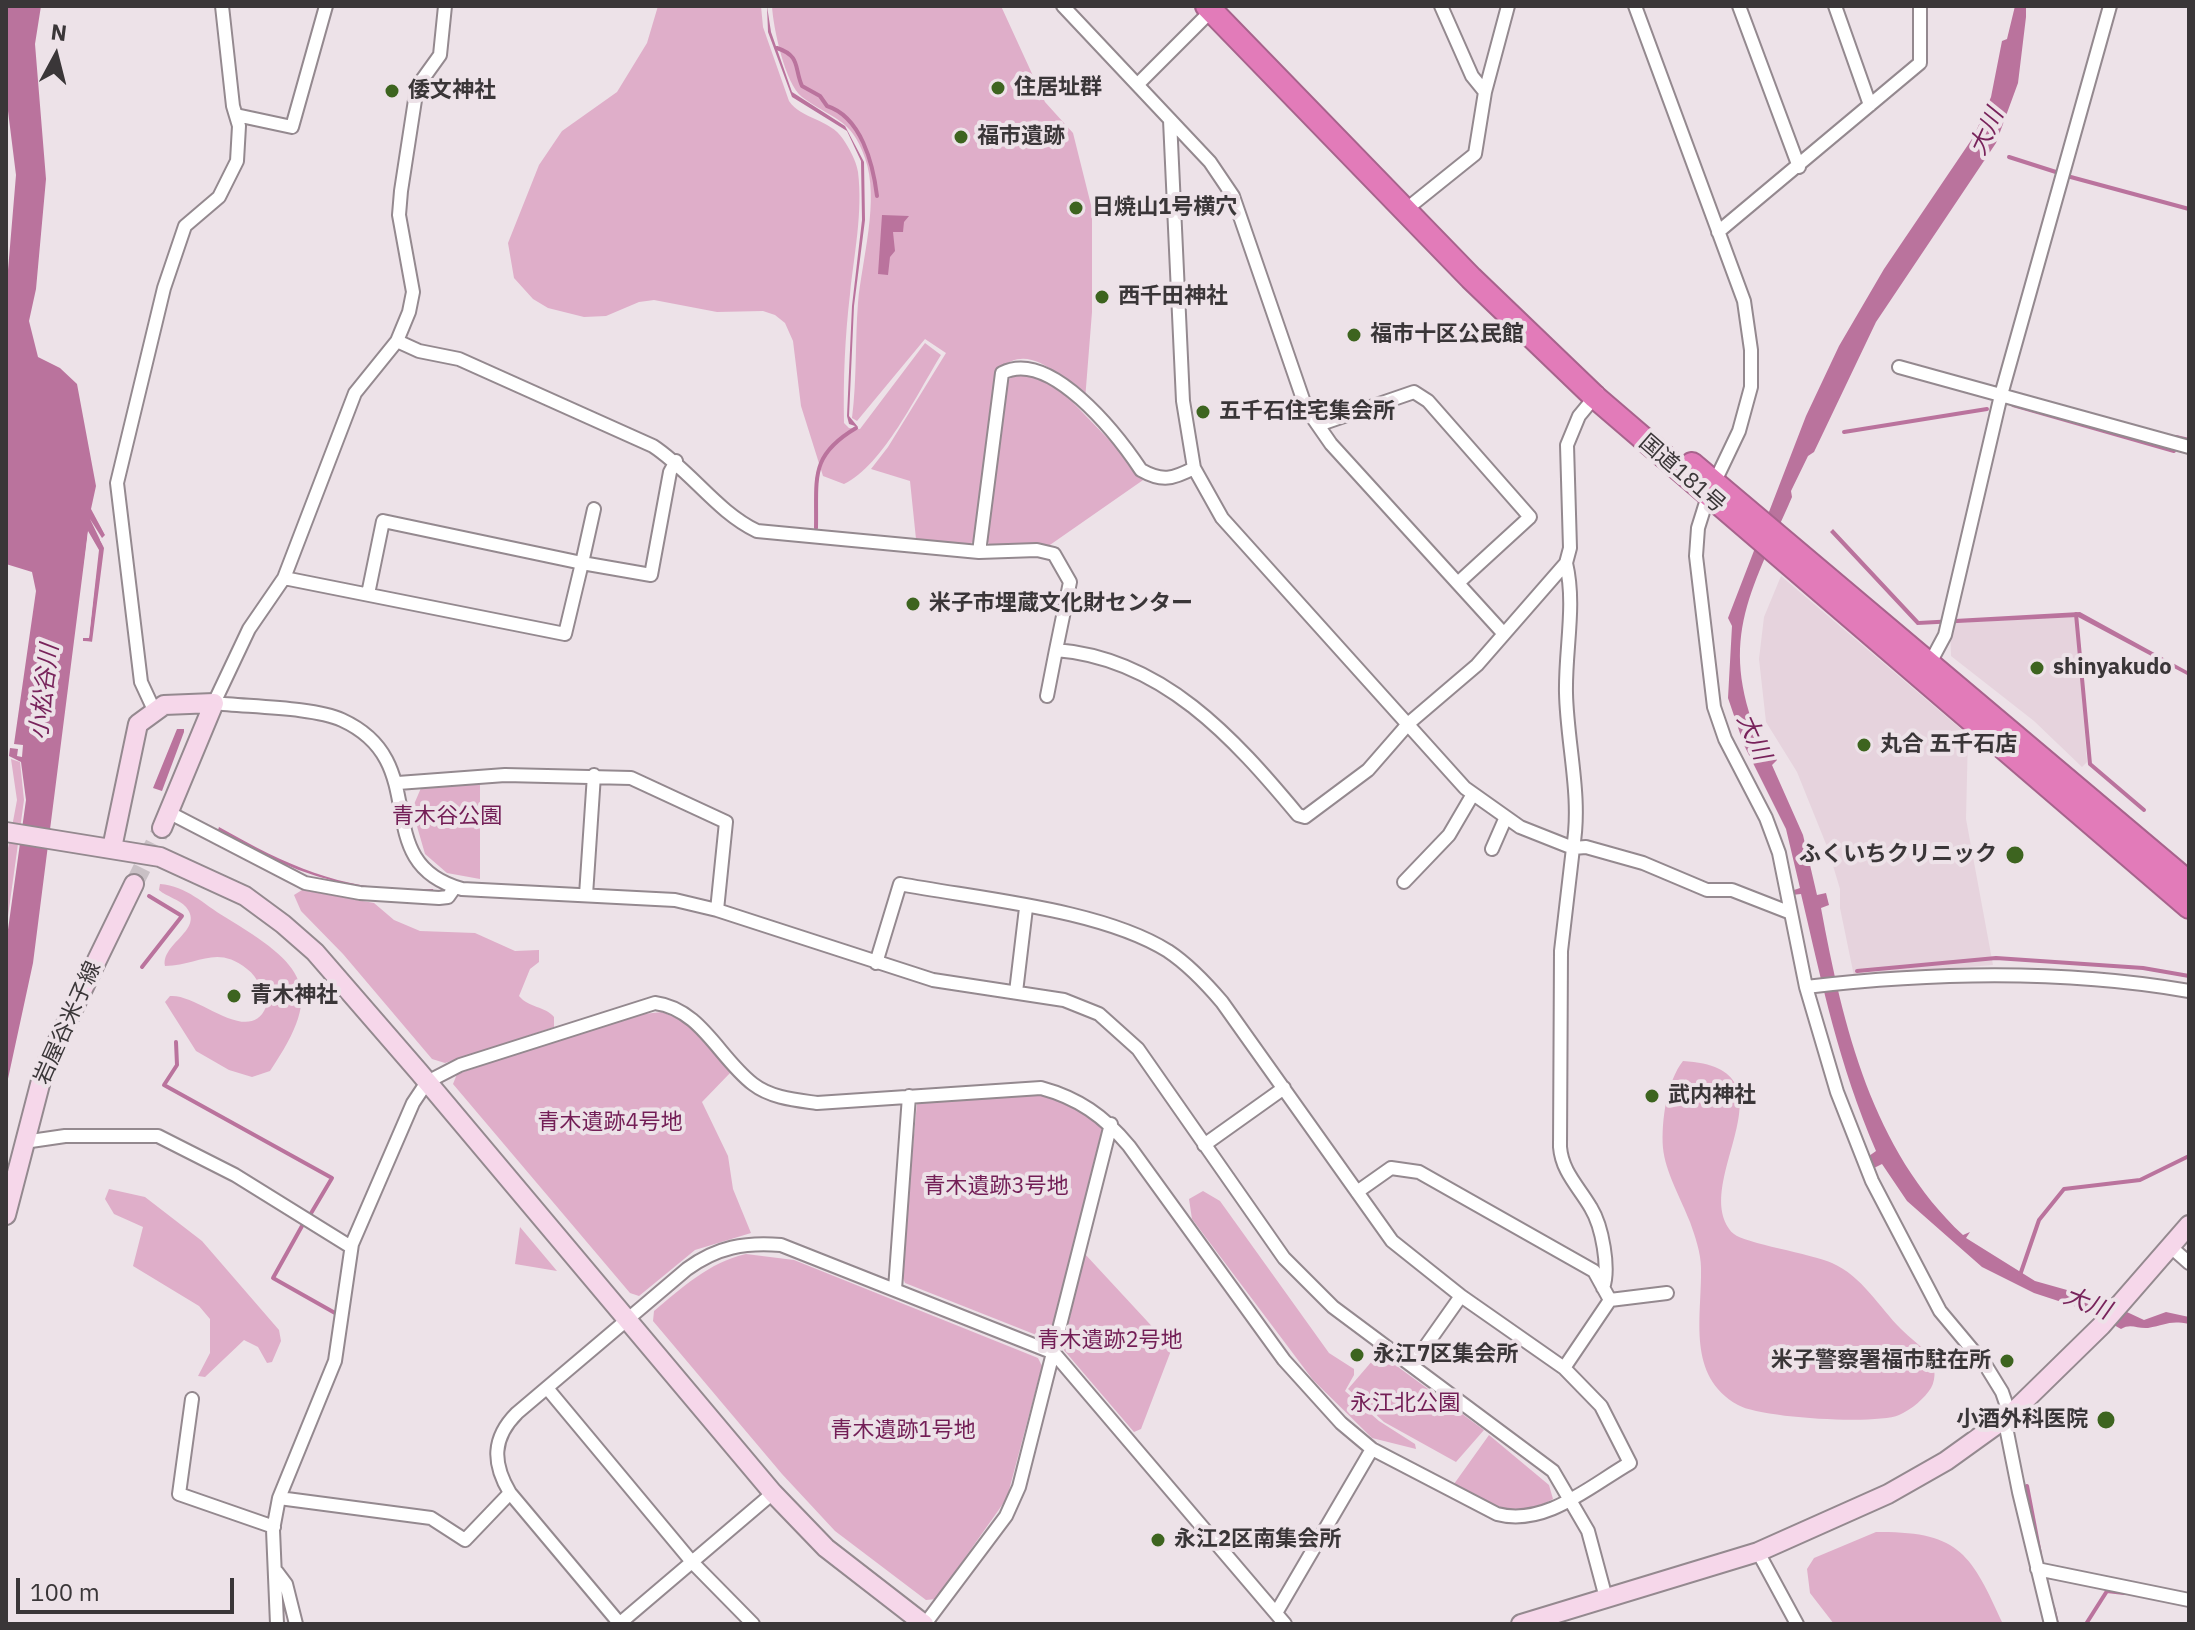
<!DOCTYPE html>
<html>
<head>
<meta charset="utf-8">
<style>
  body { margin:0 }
  #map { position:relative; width:2195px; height:1630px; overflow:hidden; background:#ede2e8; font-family:"IBM Plex Sans",sans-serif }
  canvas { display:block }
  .frame { position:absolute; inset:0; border:8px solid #3a3638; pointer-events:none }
  .north { position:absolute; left:16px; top:16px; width:80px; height:80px; -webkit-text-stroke:6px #ede2e8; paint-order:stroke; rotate:7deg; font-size:22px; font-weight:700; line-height:32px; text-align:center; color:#3a3638 }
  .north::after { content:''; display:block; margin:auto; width:28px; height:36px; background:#3a3638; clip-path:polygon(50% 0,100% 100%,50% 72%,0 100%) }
  .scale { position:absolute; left:16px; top:1578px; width:218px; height:36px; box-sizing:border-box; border:4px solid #3a3638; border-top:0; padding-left:10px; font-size:24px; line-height:28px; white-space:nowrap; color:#3a3638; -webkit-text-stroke:6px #ede2e8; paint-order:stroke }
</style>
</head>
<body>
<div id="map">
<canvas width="2195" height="1630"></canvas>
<div class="frame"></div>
<div class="north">N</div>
<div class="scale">100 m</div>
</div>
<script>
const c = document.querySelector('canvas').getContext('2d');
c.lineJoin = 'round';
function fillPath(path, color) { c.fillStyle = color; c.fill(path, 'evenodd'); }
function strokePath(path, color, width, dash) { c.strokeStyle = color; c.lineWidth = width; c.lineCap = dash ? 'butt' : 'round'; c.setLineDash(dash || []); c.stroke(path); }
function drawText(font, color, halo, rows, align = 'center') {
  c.font = font + ' "IBM Plex Sans","Noto Sans JP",sans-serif'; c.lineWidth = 8; c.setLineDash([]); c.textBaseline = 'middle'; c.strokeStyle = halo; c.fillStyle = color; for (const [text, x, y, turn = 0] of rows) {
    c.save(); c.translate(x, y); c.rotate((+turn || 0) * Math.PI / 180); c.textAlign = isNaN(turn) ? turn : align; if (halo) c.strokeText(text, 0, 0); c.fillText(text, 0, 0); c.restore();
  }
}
fillPath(new Path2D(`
  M1781,576L1968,735L1966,819L1993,965L1854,976L1840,908V889L1828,849L1797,772L1766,722L1759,659L1764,617Z
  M2076,617L2087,762L2082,767L2034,721L1951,656L1950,623Z`), '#e6d3dd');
fillPath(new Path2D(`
  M658,6H761L763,27L789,101C801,119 830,119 843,139C849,148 856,160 858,172C863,212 854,255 850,294C845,336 843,380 844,423L849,428L860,429L925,343L941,355C918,392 883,466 844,484L823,476L801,406L793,341L785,323L775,315L763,311L717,312L654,300L639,302L606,316L584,317L548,308L533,299L514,278L508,243L539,165L562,131L617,92L647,43Z
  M772,6H1001L1045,102L1073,133L1092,209V312L1085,400C1064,380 1030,340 1000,369L976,539L970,544L916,539L910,481L871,469L888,447L946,353L925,339L857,421L852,418C857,379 855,341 858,303C862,259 880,200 865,158C851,117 831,119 802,97C785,84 773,27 772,6Z
  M1018,370L1055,384L1146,478L1047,547H991L986,539L1007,382Z
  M11,759L20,762L24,800L6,931V859L17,800Z
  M480,783V879L447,873L425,854L412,809L421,788Z
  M160,884C187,886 203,904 225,917C304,965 327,988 270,1071L252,1077L229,1070L196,1051L165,1002L170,996C198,993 249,1047 266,1007C264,993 258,977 247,969C216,944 198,966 165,966C161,943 205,930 186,907C179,899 167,897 159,890Z
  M302,890L374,903L394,920L420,931L475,933L515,951L539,950V962L530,969L519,996C529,1008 545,1006 554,1017V1027L445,1063L432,1059L343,954L301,911L294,895Z
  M662,1012L685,1022L731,1072L702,1102L728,1156L733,1189L751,1233L695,1250L639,1296L630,1293L453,1084L457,1074L634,1015Z
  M1683,1061C1805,1068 1685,1186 1734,1234C1744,1243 1812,1254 1832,1263C1862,1276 1879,1307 1901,1329C1910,1338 1920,1345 1928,1354C1935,1362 1937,1378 1931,1388C1925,1398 1911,1410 1899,1415C1876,1425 1760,1418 1738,1405C1686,1376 1702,1317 1701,1268C1701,1253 1695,1236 1690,1222C1681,1199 1665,1171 1663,1148C1661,1121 1667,1081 1683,1061Z
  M1024,1093L1061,1098L1103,1125L1050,1336L1044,1338L905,1283L901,1273L917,1103Z
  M109,1189L145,1197L202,1241L279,1330L281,1341L272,1362L267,1363L258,1347L244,1340L205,1377L198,1376L210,1353V1319L199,1306L133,1266L143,1227L114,1214L105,1199Z
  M1203,1191L1220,1201L1329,1353L1354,1369V1375L1345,1391L1379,1421L1415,1444L1416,1449L1372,1438L1313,1380L1192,1219L1189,1199Z
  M520,1227L557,1271L515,1264Z
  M1084,1253L1172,1348L1141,1429L1134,1432L1063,1349Z
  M746,1254L794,1260L1038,1358L1042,1366L1007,1498L936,1599L926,1600L835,1531L782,1474L653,1321L654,1311C683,1287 708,1263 746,1254Z
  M1379,1353L1484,1430L1456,1462L1384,1422L1348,1389Z
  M1489,1435L1549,1485L1553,1499C1511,1522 1492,1504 1454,1484Z
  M1876,1532C1960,1531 1971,1554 2003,1624H1834L1810,1593L1807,1569L1814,1558Z`), '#dfaec9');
fillPath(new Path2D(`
  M6,6H41L35,44L46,179L36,289L29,321L38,357L60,368L77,384L96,486L91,509L105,535L102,538L90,519L104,548L92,642L83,641V638H89L99,550L88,531L33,963L6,1088V944L26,800L21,762L9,756L10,748L18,749L17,756L22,757L23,745L14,744L36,591L32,572L6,564V294L16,175L6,95Z
  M767,6L771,32L792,92L845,126L864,162L865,220L854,306L849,416L858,427L849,424L847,416L852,306L862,220L861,161L847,131L792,97L768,32Z
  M2015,6H2026V17L2018,83L1996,143L1876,322L1814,452L1808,456L1791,491L1792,497C1749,596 1716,642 1763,749L1769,748L1777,760L1772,765L1803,835L1817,895L1826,893L1829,905L1821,908C1843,1026 1872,1150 1963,1235L1970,1232L1966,1238L2035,1281L2099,1299L2144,1320L2166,1312L2189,1317V1324C2169,1320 2166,1325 2148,1328C2137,1329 2131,1323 2121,1329L2089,1311L2034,1293L1982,1267L1907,1201L1882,1164L1874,1168L1869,1156L1876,1151C1838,1062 1823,987 1801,894L1792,895L1791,891L1800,888L1786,829L1744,745L1728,698L1732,626L1728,618L1806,416L1839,346L1884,269L1974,136L1991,97L2002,41L2007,39Z
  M882,215L909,216L904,222L903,232H893L895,251L890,257L888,275L878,274Z
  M1833,529L1919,621L2080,612L2189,672V676L2078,617L1917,625L1830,532Z
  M177,729H184V732L162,791L153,788Z
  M219,827C293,869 347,893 433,889L434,892C337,888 303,878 218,830Z`), '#ba739d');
fillPath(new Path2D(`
  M97,486L100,487L95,508L109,534L105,541L108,549L96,643L82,645L79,637L86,634L95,551L91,543L57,809L88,532L98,550L89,637H83L82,641L94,642L105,548L100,540L106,536L92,509Z`), '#ede2e8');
strokePath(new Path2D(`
  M777,48C801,56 794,68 802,86L820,96L827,106C861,117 873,163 877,196
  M2009,157L2059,173
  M2067,176L2189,209
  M2013,405L2174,451
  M1844,432L1987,409
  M2176,437L2189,440
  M816,528C817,478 809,456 856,428
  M2076,614L2090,764L2144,810
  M142,967L182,916L149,896
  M1857,971L1996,958L2143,968L2189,976
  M176,1042L177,1065L164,1085L332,1178L310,1215
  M302,1226L273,1278L335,1313
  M2019,1278L2039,1220L2064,1189L2140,1180L2189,1156
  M2027,1486L2040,1554
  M2053,1607L2057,1624
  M2086,1624L2107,1591L2124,1593`), '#ba739d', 4);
strokePath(new Path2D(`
  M134,884L162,828`), '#c9c0c5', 18, [18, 9]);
const street = new Path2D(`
  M445,6L440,55L417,87L401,191L399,215L413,292L409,312L397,341L355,393L284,578L249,629L214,703C248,707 314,707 342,720C436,763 365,862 462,889L675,900L717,910L933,980L1064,1000L1099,1014L1138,1049L1284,1258L1333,1307L1553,1471L1588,1531L1606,1598
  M1063,6L1210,162L1233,196L1306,408L1331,444L1504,634
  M1441,6L1472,76L1485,92
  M1635,6L1744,301L1751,350V387L1739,431L1708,496L1698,528L1696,556L1714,707L1725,739L1766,818L1779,853L1806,987L1837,1092L1872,1181L1940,1311L1986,1366L2002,1392L2010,1415L2007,1432L2019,1492L2051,1624
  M1739,6L1799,167
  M1835,6L1870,105
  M1138,84L1215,7
  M236,115L292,127L326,6
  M1170,120L1183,401L1194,468L1222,518L1465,788L1520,827L1573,848C1582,797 1567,744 1566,693C1565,650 1576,605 1566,563
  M1414,203L1475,154L1485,92L1508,6
  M1718,232L1920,63V6
  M397,341L419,351L459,359L653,446C691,471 717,512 757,531L979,552L1002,373C1050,348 1117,434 1141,470C1162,482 1173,479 1194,468
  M1899,367L2189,447
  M1318,425L1414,392L1428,401L1530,517L1459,582
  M979,552L1037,550L1054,554L1070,582L1056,650C1162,658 1234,738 1298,815L1305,817L1368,770L1409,723L1477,665L1566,563L1570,548L1567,445L1579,416L1598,393
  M284,578L565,634L582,563L651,575L670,472L676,461
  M368,594L383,521L582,563L594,509
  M1930,663L1945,635L2001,395L2110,6
  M1047,696L1056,650
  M154,710L141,682L117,483L164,288L185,226L219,197L237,161L239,126L233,106L222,6
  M398,783L505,775L631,778L726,822L717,910
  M168,812L305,883L360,893L439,898L448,897L455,887
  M1492,849L1506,817
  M1404,882L1449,835L1473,794
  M586,895L594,775
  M1806,987C1933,972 2062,969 2189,991
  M1016,992L1026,908
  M24,1142L65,1136H158L235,1175L351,1247
  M1204,1145L1284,1088
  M1357,1192L1391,1168L1419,1172L1594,1271L1610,1300L1564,1368
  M2172,1248L2189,1263
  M1603,1288C1610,1268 1602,1226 1591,1208C1579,1187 1562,1172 1560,1147L1561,951L1573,848L1586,847L1643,863L1707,890H1732L1791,913
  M895,1289L909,1096
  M1610,1300L1667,1293
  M1413,1364L1461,1296
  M547,1388L692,1562L753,1624
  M192,1399L179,1494L274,1527
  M510,1493L465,1540L431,1518L279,1498L335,1361L352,1244L413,1103L427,1082L460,1065L655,1003C701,1009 719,1058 753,1084C771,1098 796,1100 817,1103L1041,1088C1078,1098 1104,1116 1129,1146L1284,1360L1341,1423L1372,1449L1497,1514C1545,1527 1590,1486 1630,1463L1601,1406L1564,1368L1461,1296L1392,1241L1222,1002C1205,982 1189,965 1168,951C1101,909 979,899 900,884L876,963
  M1758,1552L1797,1624
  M2037,1569L2189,1600
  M277,1572L286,1584L296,1624
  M1276,1613L1372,1449
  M277,1624L273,1530L279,1498
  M619,1624L773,1493
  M620,1624L510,1493C492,1463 492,1438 517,1413L687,1269C717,1247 745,1242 781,1245L1054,1353L1285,1624
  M925,1624L1006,1516L1019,1487L1111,1124`);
const secondary = new Path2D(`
  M6,832L160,857L245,896L283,924L315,952L419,1072L773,1493L826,1548L924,1624
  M112,848L138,724L164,705L214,703L162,828
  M6,1215L44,1069L134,884
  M1521,1624L1758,1552L1888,1494L1946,1461L2010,1415L2101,1326L2189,1225`);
const highway = new Path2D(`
  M1207,6L1471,278L1595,397L2189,907
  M1692,464L2189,883`);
strokePath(street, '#94898f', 16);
strokePath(secondary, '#94898f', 22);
strokePath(highway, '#a7638c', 26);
strokePath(street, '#fff', 12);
strokePath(secondary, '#f6d7ea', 18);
strokePath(highway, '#e27bb9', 22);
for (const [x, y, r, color] of [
  [998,88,8,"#3d641f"],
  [392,91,8,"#3d641f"],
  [961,137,8,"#3d641f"],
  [1076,208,8,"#3d641f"],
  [1102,297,8,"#3d641f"],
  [1354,335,8,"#3d641f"],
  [1203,412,8,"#3d641f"],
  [913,604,8,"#3d641f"],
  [2037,668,8,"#3d641f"],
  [1864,745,8,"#3d641f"],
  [2015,855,10,"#3d641f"],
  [234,996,8,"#3d641f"],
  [1652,1096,8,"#3d641f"],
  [1357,1355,8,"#3d641f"],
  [2007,1361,8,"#3d641f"],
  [2106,1420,10,"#3d641f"],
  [1158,1540,8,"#3d641f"]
]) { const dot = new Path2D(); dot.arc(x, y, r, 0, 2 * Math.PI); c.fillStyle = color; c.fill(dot); strokePath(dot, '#ede2e8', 3); }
drawText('bold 22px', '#3a3638', '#ede2e8', [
  ["住居址群",1014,88],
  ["倭文神社",408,91],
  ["福市遺跡",977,137],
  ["日焼山1号横穴",1092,208],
  ["西千田神社",1118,297],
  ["福市十区公民館",1370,335],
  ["五千石住宅集会所",1219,412],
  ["米子市埋蔵文化財センター",929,604],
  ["shinyakudo",2053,668],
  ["丸合 五千石店",1880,745],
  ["ふくいちクリニック",1997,855,"right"],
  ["青木神社",250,996],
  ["武内神社",1668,1096],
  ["永江7区集会所",1373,1355],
  ["米子警察署福市駐在所",1991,1361,"right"],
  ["小酒外科医院",2088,1420,"right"],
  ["永江2区南集会所",1174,1540]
], 'left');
drawText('22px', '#3a3638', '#ede2e8', [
  ["国道181号",1682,474,41],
  ["岩屋谷米子線",68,1023,-66]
]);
drawText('22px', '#731e56', '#ede2e8', [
  ["青木谷公園",447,817],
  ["青木遺跡4号地",610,1123],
  ["青木遺跡3号地",996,1187],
  ["青木遺跡2号地",1110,1341],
  ["永江北公園",1405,1404],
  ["青木遺跡1号地",903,1431]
]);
drawText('italic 24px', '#78235b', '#ede2e8', [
  ["大川",1987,132,-65],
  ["小松谷川",45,692,-83],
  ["大川",1753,737,66],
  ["大川",2087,1304,21]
]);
</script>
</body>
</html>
